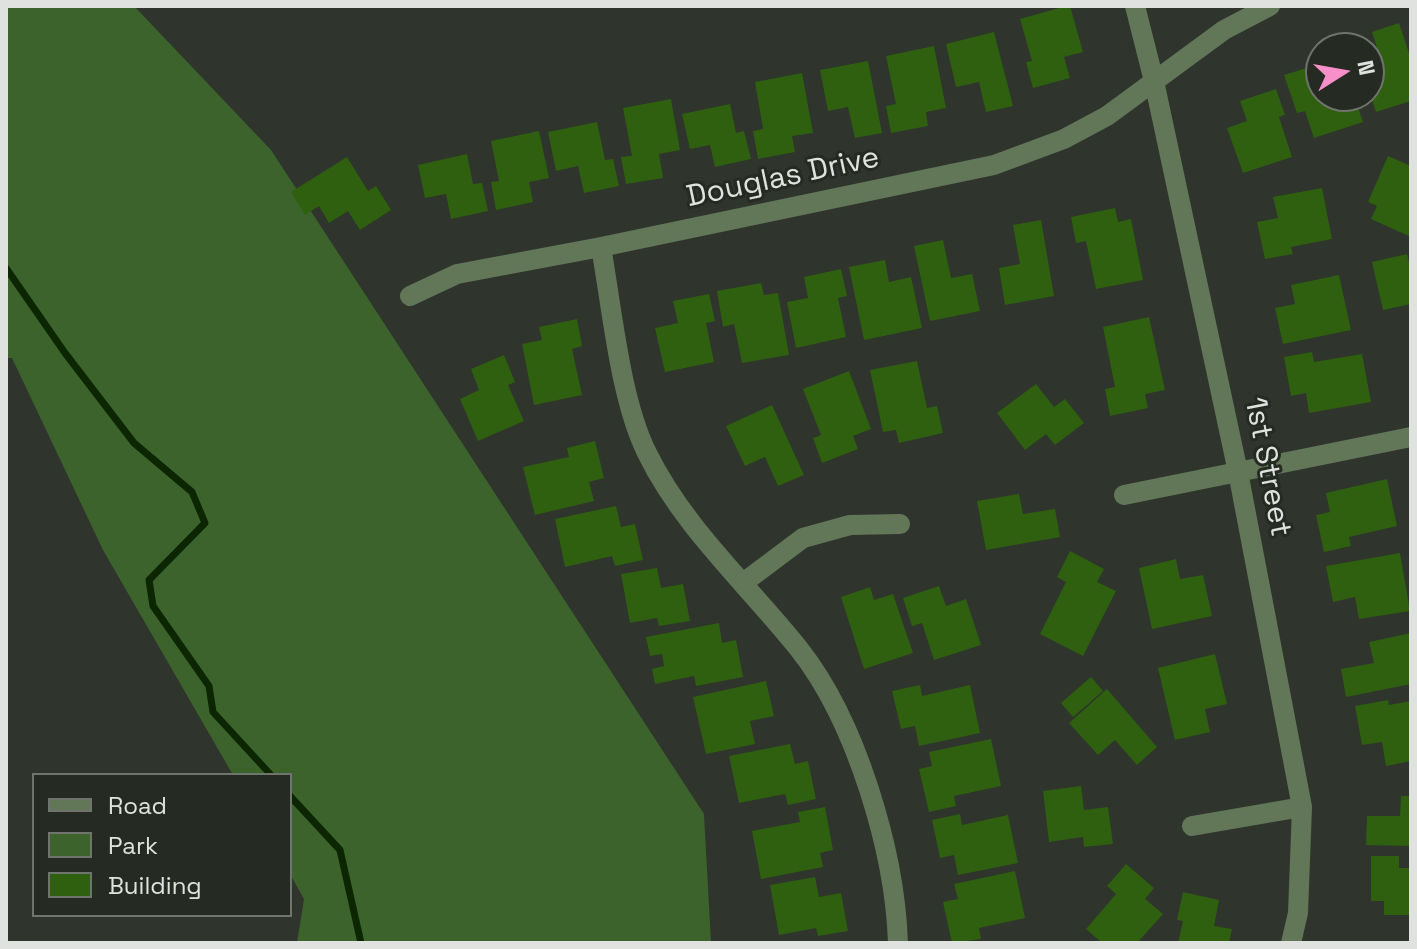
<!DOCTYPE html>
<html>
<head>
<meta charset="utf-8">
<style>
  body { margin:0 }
  #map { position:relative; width:1417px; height:949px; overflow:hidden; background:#2f342d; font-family:"Space Grotesk",sans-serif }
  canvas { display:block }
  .frame { position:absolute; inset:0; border:8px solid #dfe2de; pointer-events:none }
  .legend { position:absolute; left:32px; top:773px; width:260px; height:144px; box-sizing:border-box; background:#252a23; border:2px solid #6f746e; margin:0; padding:10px 14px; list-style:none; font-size:24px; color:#dfe2de }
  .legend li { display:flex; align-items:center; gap:16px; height:40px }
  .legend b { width:40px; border:2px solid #6f746e }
  .north { position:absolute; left:1305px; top:32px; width:80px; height:80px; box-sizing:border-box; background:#252a23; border:2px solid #6f746e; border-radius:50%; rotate:79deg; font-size:22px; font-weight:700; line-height:32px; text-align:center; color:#dfe2de }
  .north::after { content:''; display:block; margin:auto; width:28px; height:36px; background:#f98fc9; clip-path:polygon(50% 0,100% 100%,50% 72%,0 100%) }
</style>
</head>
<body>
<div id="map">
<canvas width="1417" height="949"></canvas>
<div class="frame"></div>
<ul class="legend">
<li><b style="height:10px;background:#617758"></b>Road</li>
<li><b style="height:22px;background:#3d632c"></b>Park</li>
<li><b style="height:22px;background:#2e6010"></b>Building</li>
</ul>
<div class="north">N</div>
</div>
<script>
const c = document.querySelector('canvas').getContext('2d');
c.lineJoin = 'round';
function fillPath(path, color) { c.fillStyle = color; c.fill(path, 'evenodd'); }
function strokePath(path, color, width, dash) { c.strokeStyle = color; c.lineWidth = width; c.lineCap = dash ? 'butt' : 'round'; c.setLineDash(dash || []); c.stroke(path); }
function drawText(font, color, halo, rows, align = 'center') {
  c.font = font + ' "Space Grotesk",sans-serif'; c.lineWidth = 6; c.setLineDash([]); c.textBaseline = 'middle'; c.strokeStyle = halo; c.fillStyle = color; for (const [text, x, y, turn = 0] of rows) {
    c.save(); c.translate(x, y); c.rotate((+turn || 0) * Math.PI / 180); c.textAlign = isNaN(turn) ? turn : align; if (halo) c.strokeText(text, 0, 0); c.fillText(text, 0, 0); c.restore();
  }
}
fillPath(new Path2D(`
  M6,6H134L271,150L704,814L711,943H297L304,899L290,874V775H233L103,550L12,358H6Z`), '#3d632c');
strokePath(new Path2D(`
  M6,268L65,353L134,443L192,492L205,523L149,580L153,606L209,686L213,712L271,775
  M290,796L340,850L361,943`), '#0b2600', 7);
fillPath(new Path2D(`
  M1066,6H1070L1083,52L1064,57L1070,78L1033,88L1026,62L1032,61L1020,19Z
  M1399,23L1411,59V101L1376,112L1369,91V75L1384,70L1372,32Z
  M994,32L1013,106L986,112L979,82L956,87L946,44Z
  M934,46L946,108L926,112L928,126L891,133L886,106L896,104L886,56Z
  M868,61L882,133L855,138L848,107L828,111L820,70Z
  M1320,64L1321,96H1354L1363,122L1314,138L1305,111L1297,113L1284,75Z
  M802,73L813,133L792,136L795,152L758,159L753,131L763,129L755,82Z
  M1276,89L1285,115L1279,117L1292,157L1243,173L1227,128L1247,121L1240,101Z
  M671,99L680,150L659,154L663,178L626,184L621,157L632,156L623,108Z
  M730,104L736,133L744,131L751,159L715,167L710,145L690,149L682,114Z
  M597,122L605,160L613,159L619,186L584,193L578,166L556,171L548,132Z
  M539,131L549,178L529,182L533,202L496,210L491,182L499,181L491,141Z
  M467,154L473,184L482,183L488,211L451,219L446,194L425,198L418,165Z
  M1388,156L1411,166V237L1371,219L1377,206L1368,202Z
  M347,157L368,191L376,186L391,210L360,230L348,211L329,223L319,206L305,215L291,192Z
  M1322,188L1332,239L1291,247L1293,254L1265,259L1257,222L1278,218L1273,197Z
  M1115,208L1118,222L1131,219L1143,280L1096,289L1086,241L1076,243L1071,217Z
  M1041,220L1054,296L1005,305L999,268L1020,264L1013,225Z
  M943,240L951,278L972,274L980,311L930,321L914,246Z
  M1407,254L1411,270V304L1383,310L1372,262Z
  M885,260L889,282L911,277L922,328L864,340L849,267Z
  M841,269L847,296L838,298L846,337L796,348L787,302L808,298L804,277Z
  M1339,275L1351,330L1283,344L1275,308L1295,304L1291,285Z
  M761,283L764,295L778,293L789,355L742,363L734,324L723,327L717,291Z
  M709,294L715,321L706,323L714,362L665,372L655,328L678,323L673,301Z
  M1149,317L1165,390L1145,394L1148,408L1110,416L1105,389L1115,387L1103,327Z
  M577,319L582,346L572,349L582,395L534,405L522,344L542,340L539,327Z
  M1312,352L1314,362L1362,354L1371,402L1309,413L1306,393L1291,396L1284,357Z
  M504,355L515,382L508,385L524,421L478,441L460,399L479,390L471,369Z
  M917,361L927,408L937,406L943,433L899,443L896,430L883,432L870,370Z
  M849,371L871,429L853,436L858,449L822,463L813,438L821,435L803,389Z
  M1036,384L1054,407L1065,399L1084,423L1055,445L1046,434L1025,450L997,413Z
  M772,405L804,475L778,486L765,457L745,466L726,426Z
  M595,441L604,478L589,482L594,501L535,515L523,467L569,457L567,448Z
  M1387,479L1397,526L1349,537L1351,546L1324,552L1316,515L1330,512L1326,493Z
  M1019,494L1023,514L1055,509L1060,537L986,550L977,501Z
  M616,506L621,527L635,524L643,560L615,566L612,556L565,567L555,519Z
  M1070,551L1104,569L1097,582L1116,591L1083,656L1040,634L1066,582L1057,577Z
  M1400,553L1410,611L1359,619L1355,597L1333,602L1326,566Z
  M1176,559L1180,579L1203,575L1212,616L1152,629L1139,568Z
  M657,568L661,588L683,584L690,621L659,626L657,618L630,623L621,574Z
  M939,586L946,606L966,599L981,645L934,660L922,623L912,626L903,598Z
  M870,587L874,600L893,594L913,653L864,669L841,597Z
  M719,623L722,643L736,640L743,677L696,686L694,676L655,684L652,669L664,666L662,654L650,656L646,637Z
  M1411,633V684L1346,697L1341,669L1374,663L1369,642Z
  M1215,654L1227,704L1205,709L1210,732L1175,740L1158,668Z
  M1091,677L1103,691L1073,717L1061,703Z
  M766,681L774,716L750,721L755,744L706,754L693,697Z
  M920,685L922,696L970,685L980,733L919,746L915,726L901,729L892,691Z
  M1107,689L1157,747L1137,765L1115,740L1098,755L1069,723Z
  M1388,700L1389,705L1411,701V761L1386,766L1382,742L1362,745L1355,706Z
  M991,739L1001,786L954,796L956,806L929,812L919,769L932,766L929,752Z
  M790,744L795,764L808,761L816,799L788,805L785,794L739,803L729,756Z
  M1081,786L1084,810L1108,807L1113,844L1084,847L1083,837L1049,842L1043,791Z
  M1401,796H1411V846L1366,845L1367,816H1400Z
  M825,807L833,850L820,853L823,867L761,879L752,831L800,822L798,812Z
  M960,814L962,825L1008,815L1018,863L958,875L954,855L940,858L932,820Z
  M1371,856H1399V868H1411V915H1384V901H1371Z
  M1126,864L1154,888L1145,899L1163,914L1137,943H1102L1086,929L1116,894L1107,886Z
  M1015,871L1025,918L979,928L981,939L952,943L943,902L958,899L954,884Z
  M815,877L819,897L841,893L848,931L818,936L816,928L779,935L770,885Z
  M1183,892L1219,900L1214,926L1232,929L1229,943H1178L1183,921L1177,920Z`), '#2e6010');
strokePath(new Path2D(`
  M1135,6L1154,81L1238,472L1302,807L1298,913L1291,943
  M601,247C612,308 620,399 647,453C683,527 748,585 799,649C856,721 895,851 898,943
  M410,296L457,274L601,247L994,165L1064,139L1107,116L1224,30L1270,6
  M1124,495L1411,437
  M743,583L803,538L850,525L900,524
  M1192,826L1302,807`), '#617758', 20);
drawText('30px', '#dfe2de', '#252a23', [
  ["Douglas Drive",783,178,-12],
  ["1st Street",1267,467,79]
]);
</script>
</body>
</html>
